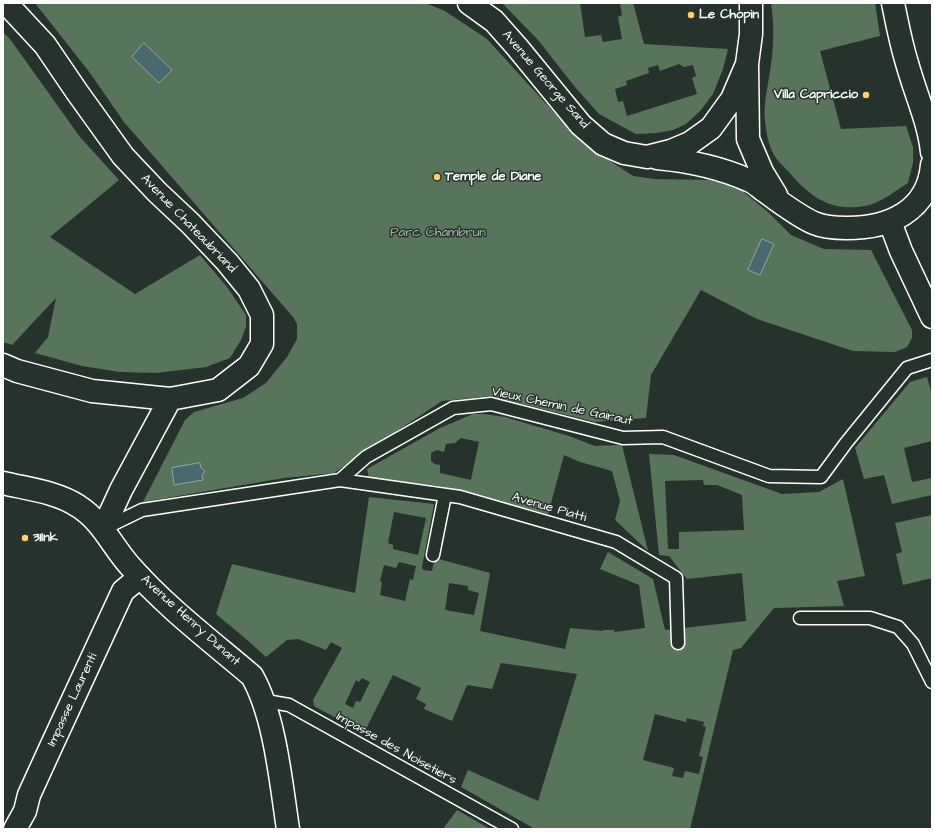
<!DOCTYPE html>
<html>
<head>
<meta charset="utf-8">
<style>
  body { margin:0 }
  #map { position:relative; width:935px; height:832px; overflow:hidden; background:#26332d; font-family:"Architects Daughter",sans-serif }
  canvas { display:block }
  .frame { position:absolute; inset:0; border:4px solid #fff; pointer-events:none }
</style>
</head>
<body>
<div id="map">
<canvas width="935" height="832"></canvas>
<div class="frame"></div>
</div>
<script>
const c = document.querySelector('canvas').getContext('2d');
c.lineJoin = 'round';
function fillPath(path, color) { c.fillStyle = color; c.fill(path, 'evenodd'); }
function strokePath(path, color, width, dash) { c.strokeStyle = color; c.lineWidth = width; c.lineCap = dash ? 'butt' : 'round'; c.setLineDash(dash || []); c.stroke(path); }
function drawText(font, color, halo, rows, align = 'center') {
  c.font = font + ' "Architects Daughter",sans-serif'; c.lineWidth = 3; c.setLineDash([]); c.textBaseline = 'middle'; c.strokeStyle = halo; c.fillStyle = color; for (const [text, x, y, turn = 0] of rows) {
    c.save(); c.translate(x, y); c.rotate((+turn || 0) * Math.PI / 180); c.textAlign = isNaN(turn) ? turn : align; if (halo) c.strokeText(text, 0, 0); c.fillText(text, 0, 0); c.restore();
  }
}
fillPath(new Path2D(`
  M35,3H425L445,11L487,39L580,141L633,176L655,179L710,180L725,182L740,189L768,212L791,235L824,249L871,250L912,330V338L907,347L895,352L853,351L757,319L701,290L651,375L646,418L595,422L491,396L442,401L334,473L284,478L143,502L185,420L194,412L243,398L266,383L287,357L297,339V324L293,317L124,122L90,73Z
  M502,3H580L585,37L601,35L603,42L622,39L618,17L622,15L620,3H633L644,44L728,49L723,69L713,94L701,110L686,124L673,130L657,133L636,134L599,114L575,87L538,40ZM679,64L684,67L693,65L696,76L692,78L697,94L627,116L623,101L618,102L615,89L627,85L626,81L649,73L648,68L658,65L660,71Z
  M771,3H875L880,36L820,51L841,129L906,126L913,147V163L908,183C895,191 881,203 865,206C831,212 810,197 789,172C783,166 775,159 772,151C768,142 766,131 765,121C763,103 769,82 771,64C774,43 774,23 771,3Z
  M3,32L10,39L80,137L119,180L50,237L135,294L200,255L227,287L246,315V327L241,340L230,358L206,367L156,373L120,372L82,366L35,353L48,337L56,298L12,345L3,342Z
  M927,377L932,395V441L904,448L912,482L932,478V495L892,504L884,475L864,479L855,448L910,382Z
  M473,414H484L505,417L569,436L595,446L622,445L648,551L615,520L620,501L612,471L580,462L564,455L548,514L439,486L369,478L367,469L440,428ZM461,438L479,442L471,480L440,473V465L435,464L431,461V453L437,450L444,452L446,444L455,443Z
  M649,454L674,455L782,494L819,492L843,479L865,576L837,581L844,606L774,608L741,648L733,650L690,829H535L461,787L468,770L538,801L577,674L501,663L492,689L467,685L452,721L424,709L426,704L416,699L421,688L393,675L364,733L314,706L313,700L342,648L331,642L326,650L298,639L287,640L266,657L246,639L216,614L232,564L355,593L369,497L434,504L422,567L423,570L432,571L435,558L490,573L480,631L565,649L570,628L603,631V630H614V632L645,628L639,585L600,569L608,552L653,579L665,630L746,621L742,573L687,579L669,556L659,555ZM703,480L704,485H717L742,495L744,530L679,532V549H668L665,481ZM394,512L426,518L418,555L393,549V545L388,543ZM399,562L416,566L413,580L410,579L405,601L380,595L382,582L380,581L384,565L396,568ZM449,583L468,586V590L479,593L474,615L445,610ZM362,678L370,682L360,702L356,701L353,708L345,704L356,680L359,682ZM655,714L686,722L687,718L704,722L703,726L706,727L699,756L703,757L699,774L685,771L683,778L672,776L674,768L643,760Z
  M932,515V578L903,585L896,554L902,552L895,523Z
  M457,810L490,829H443Z`), '#58755c');
const water = new Path2D(`
  M144,43L172,70L159,83L132,57Z
  M762,239L774,244L760,275L748,270Z
  M200,463L201,468L205,471L202,475L203,480L174,485L172,468Z`);
fillPath(water, '#486a6e');
strokePath(water, '#91a6a8', 1);
const service = new Path2D(`
  M340,480L366,457L453,408L491,404L623,438L663,437L769,476L821,477L846,443L907,368L932,360
  M105,528L142,510L340,480L460,497L616,542L676,578L678,643
  M433,555L445,495
  M800,618H870L898,627L913,644L932,682
  M264,703L272,702L289,705L512,829`);
const minor = new Path2D(`
  M469,3L494,21L517,47L581,125L603,144L624,153L647,157L671,151L690,143L711,128L732,99L747,64
  M751,3V34L747,64L748,139L762,172L776,195
  M893,3C897,23 901,44 907,63C915,93 929,122 932,152
  M657,158C689,161 719,167 748,180C754,182 758,186 763,190C779,201 796,215 814,223C823,227 837,228 847,228C888,228 928,212 932,165
  M890,222L901,251L932,317
  M3,365L17,371L92,391L170,399L218,390L249,366L262,344V315L249,289L227,262L190,223L157,192L123,156L77,92L45,45L6,3
  M103,529L121,490L170,399
  M15,829L25,811L29,795L50,749L123,591L140,577`);
const tertiary = new Path2D(`
  M3,483C28,489 57,492 78,506C102,521 112,546 130,566C166,607 211,641 252,676C275,716 281,783 288,829`);
strokePath(service, '#fff', 15);
strokePath(minor, '#fff', 25);
strokePath(tertiary, '#fff', 25);
strokePath(service, '#26332d', 12);
strokePath(minor, '#26332d', 22);
strokePath(tertiary, '#26332d', 22);
for (const [x, y, r, color] of [
  [691,15,4,"#ffd166"],
  [866,95,4,"#ffd166"],
  [437,177,4,"#ffd166"],
  [25,538,4,"#ffd166"]
]) { const dot = new Path2D(); dot.arc(x, y, r, 0, 2 * Math.PI); c.fillStyle = color; c.fill(dot); strokePath(dot, '#26332d', 1.5); }
drawText('bold 13px', '#fff', '#26332d', [
  ["Le Chopin",699,15],
  ["Villa Capriccio",858,95,"right"],
  ["Temple de Diane",445,177],
  ["31Ink",33,538]
], 'left');
drawText('13px', '#fff', '#26332d', [
  ["Avenue George Sand",545,80,49],
  ["Avenue Chateaubriand",188,224,46],
  ["Vieux Chemin de Gairaut",562,407,12],
  ["Avenue Piatti",549,508,16],
  ["Avenue Henry Dunant",190,621,42],
  ["Impasse Laurenti",73,700,-65],
  ["Impasse des Noisetiers",396,749,29]
]);
drawText('13px', '#acbaae', '#26332d', [
  ["Parc Chambrun",438,233]
]);
</script>
</body>
</html>
